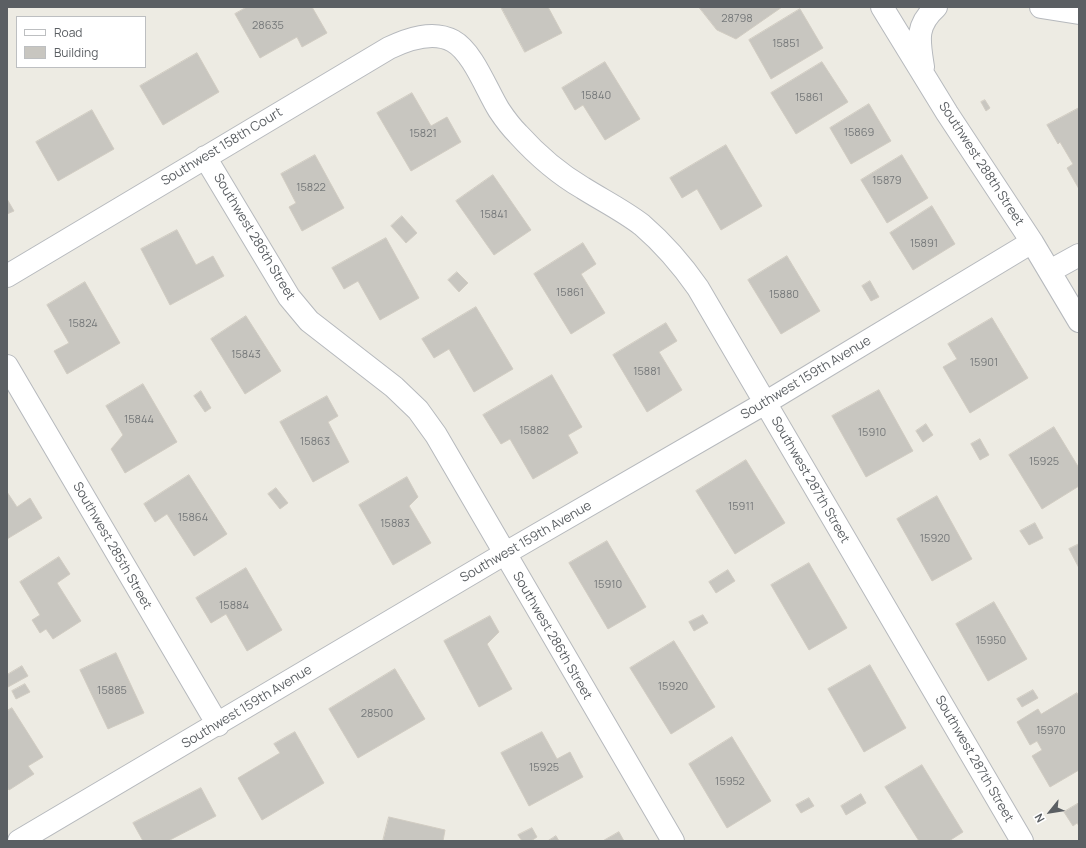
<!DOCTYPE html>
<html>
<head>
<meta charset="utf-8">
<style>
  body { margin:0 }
  #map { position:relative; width:1086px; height:848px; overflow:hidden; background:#edebe3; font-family:Manrope,sans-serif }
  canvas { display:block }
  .frame { position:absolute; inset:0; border:8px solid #5b5f63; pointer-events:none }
  .legend { position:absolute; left:16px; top:16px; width:130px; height:52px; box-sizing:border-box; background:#fff; border:1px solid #bdbfc1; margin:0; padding:5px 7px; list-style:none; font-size:12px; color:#5b5f63 }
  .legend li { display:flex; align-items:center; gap:8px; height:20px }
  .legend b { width:20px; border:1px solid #bdbfc1 }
  .north { position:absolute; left:1030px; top:792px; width:40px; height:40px; -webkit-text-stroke:3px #fff; paint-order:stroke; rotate:240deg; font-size:11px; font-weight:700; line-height:16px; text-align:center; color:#5b5f63 }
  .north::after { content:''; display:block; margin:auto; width:14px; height:18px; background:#5b5f63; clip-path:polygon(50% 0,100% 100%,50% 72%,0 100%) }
</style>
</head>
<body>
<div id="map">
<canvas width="1086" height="848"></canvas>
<div class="frame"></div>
<ul class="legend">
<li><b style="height:5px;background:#fff"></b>Road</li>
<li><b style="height:11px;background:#c8c6c0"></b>Building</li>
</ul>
<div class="north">N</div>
</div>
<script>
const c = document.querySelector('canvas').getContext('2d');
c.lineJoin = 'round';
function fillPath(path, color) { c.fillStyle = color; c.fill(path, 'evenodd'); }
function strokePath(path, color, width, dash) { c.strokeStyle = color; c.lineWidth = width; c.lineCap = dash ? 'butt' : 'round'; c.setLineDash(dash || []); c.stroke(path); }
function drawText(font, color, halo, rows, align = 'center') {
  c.font = font + ' Manrope,sans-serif'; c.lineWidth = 3.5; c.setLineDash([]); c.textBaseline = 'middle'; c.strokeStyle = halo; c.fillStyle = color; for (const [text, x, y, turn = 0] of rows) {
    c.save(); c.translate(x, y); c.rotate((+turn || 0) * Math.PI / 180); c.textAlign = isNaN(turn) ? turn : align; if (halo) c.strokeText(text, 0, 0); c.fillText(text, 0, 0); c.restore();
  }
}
const building = new Path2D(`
  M247,7H312L327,33L302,47L297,37L260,58L235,14Z
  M501,7H548L562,33L525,52Z
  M699,7H782L736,39L717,30Z
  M800,9L823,48L771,79L749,40Z
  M197,53L219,92L163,125L140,86Z
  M605,62L640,119L605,140L583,105L575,110L562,88Z
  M822,62L848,102L796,134L771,93Z
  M412,93L431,126L447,117L461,142L411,171L377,113Z
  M985,100L990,108L986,111L981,102Z
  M869,104L891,141L851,164L830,128Z
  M1079,108V189L1067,168L1073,164L1060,142L1058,144L1047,125Z
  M92,110L114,149L58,181L36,142Z
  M726,145L762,206L721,230L697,189L682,198L670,178Z
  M315,155L344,208L302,231L289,207L296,203L281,174Z
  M902,155L928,198L887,223L861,180Z
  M493,175L531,230L494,255L456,201Z
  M7,199L14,211L7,214Z
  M932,206L955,244L913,270L890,233Z
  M402,216L417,233L406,243L391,226Z
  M177,230L196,265L213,256L224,276L170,305L141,249Z
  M386,238L419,298L380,320L358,281L344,289L332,268Z
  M583,243L596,264L581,274L605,313L571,334L534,274Z
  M787,256L820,311L781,334L748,280Z
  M457,272L468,283L459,292L448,280Z
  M870,281L879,297L871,301L862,286Z
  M85,282L120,343L67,374L54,351L69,343L47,305Z
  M476,307L513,369L474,392L449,349L434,358L422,339Z
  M246,316L281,371L245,394L211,339Z
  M992,318L1028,378L970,413L943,367L957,359L948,344Z
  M666,323L677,341L659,352L682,390L647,412L613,355Z
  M552,375L582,427L568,435L578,453L533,479L510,439L501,444L483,415Z
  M143,384L177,442L125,473L111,449L123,435L106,406Z
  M879,390L913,451L866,477L832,416Z
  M201,391L211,408L205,412L194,396Z
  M327,396L338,416L328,422L349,462L313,482L280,422Z
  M926,424L933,435L923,442L916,431Z
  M1054,427L1079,468V486L1042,509L1009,455Z
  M980,439L989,455L980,460L971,444Z
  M746,460L785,523L735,554L696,491Z
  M189,475L227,534L194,556L167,514L155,522L144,504Z
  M407,477L418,497L409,506L431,543L393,565L359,505Z
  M276,488L288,503L280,509L268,494Z
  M7,492L17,507L30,498L42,518L7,539Z
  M937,496L972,559L932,581L897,519Z
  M1035,523L1043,538L1029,545L1020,531Z
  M607,541L646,607L608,629L569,563Z
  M1079,544V568L1069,549Z
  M59,557L70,574L57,583L81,621L53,639L46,629L40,633L32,620L40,615L20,582Z
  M809,563L847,628L809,650L771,585Z
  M246,568L282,630L247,651L226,614L211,623L196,598Z
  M728,570L735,581L716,593L709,582Z
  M994,602L1027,659L988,681L956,624Z
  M703,615L708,623L694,631L689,622Z
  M490,616L499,632L487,644L512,689L479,707L444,641Z
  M674,641L715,707L671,734L630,668Z
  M116,653L144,713L108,729L80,670Z
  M870,665L906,728L864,752L828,689Z
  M22,666L28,676L8,687L7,675Z
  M395,669L425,719L358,758L329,709Z
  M25,684L30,692L16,699L12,691Z
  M1033,690L1038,698L1022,707L1017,699Z
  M1077,693L1079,697V770L1050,787L1032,756L1042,750L1037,741L1030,745L1017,722L1038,709L1041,714Z
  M12,708L43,757L28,766L34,774L9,790L7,787V711Z
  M295,732L324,783L262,820L238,778L280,753L274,744Z
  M542,732L557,759L570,752L583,777L529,806L501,753Z
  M732,737L771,801L727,828L689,764Z
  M922,765L963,832L949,841H919L885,787Z
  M201,788L216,816L168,841H143L133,823Z
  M861,794L866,803L846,815L841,806Z
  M809,798L814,806L801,813L796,805Z
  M1079,803V826L1077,823L1073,826L1064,812Z
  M389,817L445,830L443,841H383Z
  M532,828L537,837L531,841H522L518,835Z
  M619,832L624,841H603Z
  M556,836L559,841H548Z`);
fillPath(building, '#c8c6c0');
strokePath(building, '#d1ccc2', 1);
const minor = new Path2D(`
  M882,7L947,113L1032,242L1079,321
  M1041,7L1079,13
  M923,67C919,41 915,26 936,7
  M205,157L289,297L309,321L394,387L418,410L436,435L673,841
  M1050,271L1079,255
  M7,276L389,48C408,39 433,30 453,41C473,52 487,91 499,110C505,119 511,127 518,134C537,155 559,174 583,188C602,200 624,211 642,225C664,244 682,265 698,288L1022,841
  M7,366L218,725
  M19,841L504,554L765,403L1032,242`);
strokePath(minor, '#b6b9bd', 24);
strokePath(minor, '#fff', 22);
drawText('11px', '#76797a', null, [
  ["28798",737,19],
  ["28635",268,26],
  ["15851",786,44],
  ["15840",596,96],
  ["15861",809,98],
  ["15869",859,133],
  ["15821",423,134],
  ["15879",887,181],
  ["15822",311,188],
  ["15841",494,215],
  ["15891",924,244],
  ["15861",570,293],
  ["15880",784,295],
  ["15824",83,324],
  ["15843",246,355],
  ["15901",984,363],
  ["15881",647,372],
  ["15844",139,420],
  ["15882",534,431],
  ["15910",872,433],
  ["15863",315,442],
  ["15925",1044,462],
  ["15911",741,507],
  ["15864",193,518],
  ["15883",395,524],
  ["15920",935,539],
  ["15910",608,585],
  ["15884",234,606],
  ["15950",991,641],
  ["15920",673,687],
  ["15885",112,691],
  ["28500",377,714],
  ["15970",1051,731],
  ["15925",544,768],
  ["15952",730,782]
]);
drawText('13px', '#5b5f63', '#fff', [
  ["Southwest 158th Court",222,147,-31],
  ["Southwest 288th Street",981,164,57],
  ["Southwest 286th Street",254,237,59],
  ["Southwest 159th Avenue",806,378,-31],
  ["Southwest 287th Street",810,480,60],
  ["Southwest 159th Avenue",526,542,-30],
  ["Southwest 285th Street",112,546,60],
  ["Southwest 286th Street",552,636,60],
  ["Southwest 159th Avenue",247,707,-31],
  ["Southwest 287th Street",974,759,60]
]);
</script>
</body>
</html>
